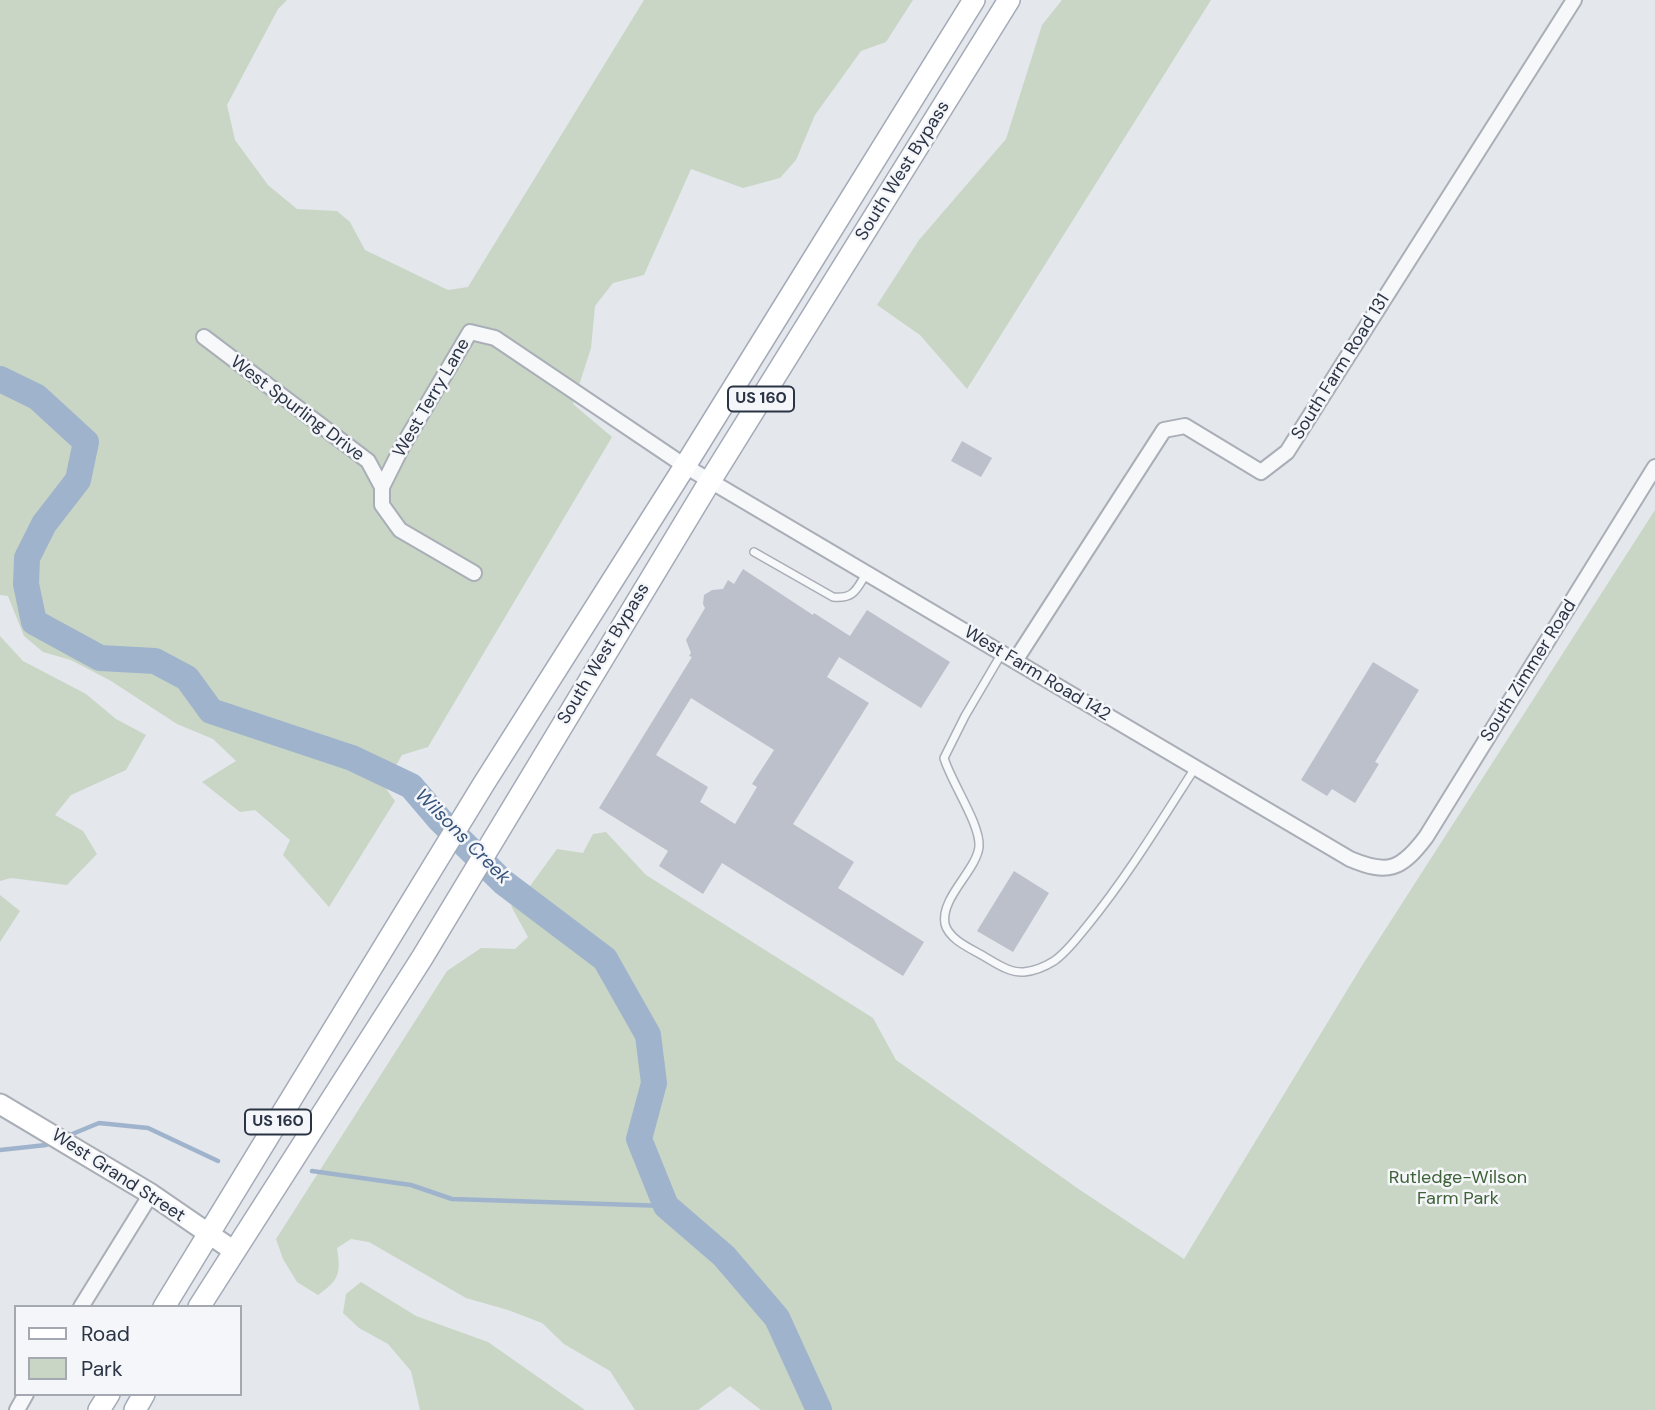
<!DOCTYPE html>
<html>
<head>
<meta charset="utf-8">
<style>
  body { margin:0 }
  #map { position:relative; width:1655px; height:1410px; overflow:hidden; background:#e4e7ec; font-family:"DM Sans",sans-serif }
  canvas { display:block }
  .legend { position:absolute; left:14px; top:1305px; width:228px; height:91px; box-sizing:border-box; background:#f4f6f9; border:2px solid #a4a8b1; margin:0; padding:9px 12px; list-style:none; font-size:21px; color:#2b3445 }
  .legend li { display:flex; align-items:center; gap:14px; height:35px }
  .legend b { width:35px; border:2px solid #a4a8b1 }
</style>
</head>
<body>
<div id="map">
<canvas width="1655" height="1410"></canvas>
<ul class="legend">
<li><b style="height:9px;background:#fff"></b>Road</li>
<li><b style="height:19px;background:#c9d6c5"></b>Park</li>
</ul>
</div>
<script>
const c = document.querySelector('canvas').getContext('2d');
c.lineJoin = 'round';
function fillPath(path, color) { c.fillStyle = color; c.fill(path, 'evenodd'); }
function strokePath(path, color, width, dash) { c.strokeStyle = color; c.lineWidth = width; c.lineCap = dash ? 'butt' : 'round'; c.setLineDash(dash || []); c.stroke(path); }
function drawText(font, color, halo, rows, align = 'center') {
  c.font = font + ' "DM Sans",sans-serif'; c.lineWidth = 5; c.setLineDash([]); c.textBaseline = 'middle'; c.strokeStyle = halo; c.fillStyle = color; for (const [text, x, y, turn = 0] of rows) {
    c.save(); c.translate(x, y); c.rotate((+turn || 0) * Math.PI / 180); c.textAlign = isNaN(turn) ? turn : align; if (halo) c.strokeText(text, 0, 0); c.fillText(text, 0, 0); c.restore();
  }
}
fillPath(new Path2D(`
  M0,0H287L278,9L227,105L235,140L268,185L297,209L337,211L350,222L365,250L448,290L468,287L644,0H913L886,42L861,51L815,115L796,160L780,178L743,188L691,169L644,275L613,283L595,306L591,348L573,404L612,437L428,747L402,755L384,786L395,801L329,907L283,855L290,840L255,810L240,812L202,782L236,761L213,739L177,724L111,681L71,660L43,652L24,636L8,596L0,595Z
  M1062,0H1211L967,389L920,335L877,305L919,240L1006,139L1042,25Z
  M1655,510V1410H761L730,1386L698,1410H635L610,1371L564,1344L542,1323L508,1310L466,1298L369,1242L351,1239L337,1248C341,1274 339,1280 318,1295L297,1282L283,1259L276,1239L447,971L481,948L515,949L528,937L511,906L530,886L557,849L583,853L593,834L606,832L646,875L873,1018L896,1060L1080,1190L1184,1259L1363,964Z
  M0,636L23,661L86,694L116,719L146,735L126,770L71,795L55,815L83,831L97,854L67,885L11,878L0,881Z
  M0,895L20,911L0,942Z
  M361,1282L416,1316L488,1342L585,1410H420L411,1371L388,1344L359,1328L343,1313L346,1294Z`), '#c9d6c5');
strokePath(new Path2D(`
  M65,1137L99,1123L148,1128L218,1161
  M0,1150L46,1145L54,1142
  M312,1171L411,1185L452,1199L666,1206`), '#9fb4cc', 4.5);
strokePath(new Path2D(`
  M0,379L37,397L86,442L78,480L44,524L27,558L26,584L34,622L100,658L155,661L187,678L211,711L352,758L411,786L440,820L503,882L605,959L648,1035L654,1083L639,1139L666,1206L724,1256L777,1318L819,1410`), '#9fb4cc', 26);
fillPath(new Path2D(`
  M962,441L992,458L981,477L951,461Z
  M743,569L813,615L814,613L850,636L867,610L950,662L921,708L839,657L827,677L869,703L793,824L854,862L838,888L924,942L903,976L722,863L703,894L659,866L668,851L599,808L692,657L689,656L691,653L686,640L705,608L703,604L704,595L712,590L723,589L728,580L734,584ZM691,698L774,750L752,784L757,787L735,824L700,802L708,787L656,755Z
  M1373,662L1419,690L1375,762L1379,764L1355,803L1332,789L1327,796L1301,780Z
  M1014,871L1049,893L1013,952L977,931Z`), '#bbc0ca');
const service = new Path2D(`
  M754,552L833,597C854,599 856,590 866,574
  M1002,653L965,716L944,758C951,782 981,825 979,847C976,871 940,898 945,924C949,940 972,949 985,957C997,964 1010,973 1024,972C1034,971 1046,966 1054,961C1067,952 1077,938 1087,926C1127,877 1161,821 1195,768`);
const minor = new Path2D(`
  M204,337L368,461L382,487
  M474,573L400,530L382,505V487L402,447L470,332L495,338L685,466L1350,859C1388,875 1401,870 1426,837L1655,467
  M1015,661L1164,430L1185,426L1261,472L1287,452L1574,0
  M81,1307L151,1194
  M17,1410L26,1394`);
const secondary = new Path2D(`
  M0,1104L151,1194L234,1251`);
const primary = new Path2D(`
  M164,1307L483,785L685,466L974,0
  M199,1307L422,958L710,481L1009,0
  M99,1410L109,1394
  M135,1410L144,1394`);
strokePath(service, '#a9aeb7', 10);
strokePath(minor, '#a9aeb7', 18);
strokePath(secondary, '#a9aeb7', 23);
strokePath(primary, '#a3abb8', 24);
strokePath(service, '#f7f8fa', 7);
strokePath(minor, '#f7f8fa', 14);
strokePath(secondary, '#fff', 19);
strokePath(primary, '#fff', 21);
for (const [x, y, w] of [
  [761,399,66],
  [278,1122,66]
]) { const box = new Path2D(); box.roundRect(x - w / 2, y - 12.5, w, 25, 5); c.fillStyle = '#f4f6f9'; c.fill(box); strokePath(box, '#2b3445', 2); }
drawText('bold 16px', '#2b3445', null, [
  ["US 160",761,399],
  ["US 160",278,1122]
]);
drawText('18px', '#2b3445', '#f4f6f9', [
  ["South West Bypass",903,171,-58],
  ["South Farm Road 131",1341,367,-58],
  ["West Terry Lane",432,398,-60],
  ["West Spurling Drive",297,409,37],
  ["South West Bypass",604,654,-59],
  ["South Zimmer Road",1529,671,-58],
  ["West Farm Road 142",1037,674,31],
  ["West Grand Street",118,1176,33]
]);
drawText('18px', '#3f6138', '#f4f6f9', [
  ["Rutledge-Wilson",1458,1178],
  ["Farm Park",1458,1199]
]);
drawText('italic 19px', '#34527a', '#f4f6f9', [
  ["Wilsons Creek",462,837,45]
]);
</script>
</body>
</html>
